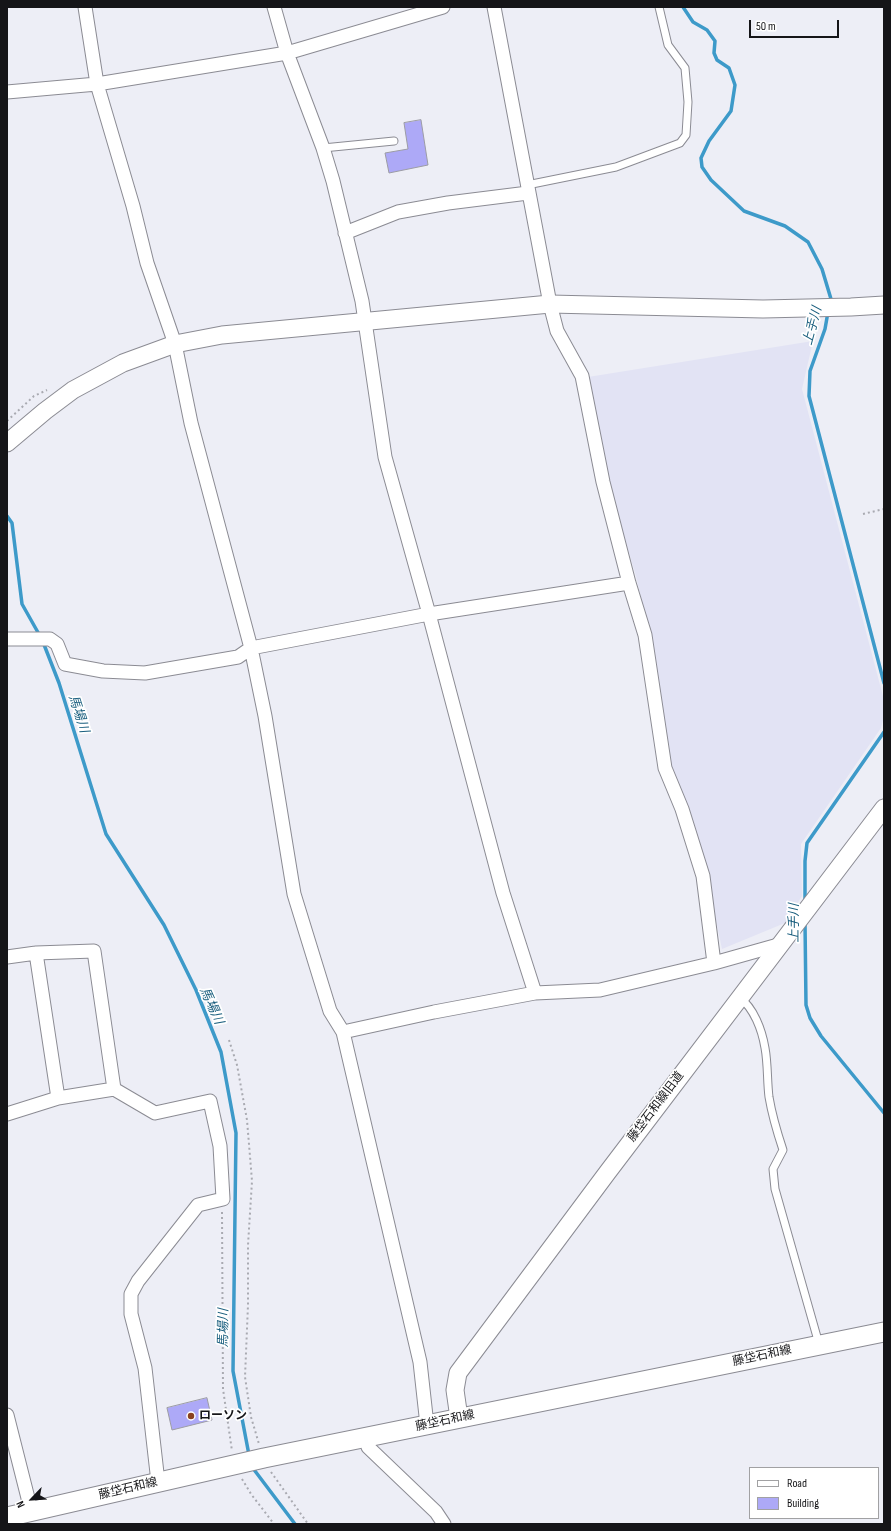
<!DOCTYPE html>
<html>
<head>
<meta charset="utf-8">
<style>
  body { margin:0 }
  #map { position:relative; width:891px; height:1531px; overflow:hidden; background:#edeef6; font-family:"Sofia Sans Condensed",sans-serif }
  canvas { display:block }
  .frame { position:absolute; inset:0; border:8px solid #151518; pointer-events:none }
  .legend { position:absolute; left:749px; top:1467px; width:130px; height:52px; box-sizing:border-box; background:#fff; border:1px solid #a1a1a3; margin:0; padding:5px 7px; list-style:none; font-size:12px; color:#151518 }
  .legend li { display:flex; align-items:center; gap:8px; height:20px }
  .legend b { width:20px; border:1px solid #a1a1a3 }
  .north { position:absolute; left:12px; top:1479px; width:40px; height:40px; -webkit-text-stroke:3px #fff; paint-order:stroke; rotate:245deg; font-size:11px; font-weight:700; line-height:16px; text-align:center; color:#151518 }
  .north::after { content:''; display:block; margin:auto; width:14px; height:18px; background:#151518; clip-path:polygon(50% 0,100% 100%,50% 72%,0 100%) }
  .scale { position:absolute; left:749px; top:20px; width:90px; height:18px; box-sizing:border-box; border:2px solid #151518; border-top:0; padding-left:5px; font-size:12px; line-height:14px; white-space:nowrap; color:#151518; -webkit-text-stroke:3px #fff; paint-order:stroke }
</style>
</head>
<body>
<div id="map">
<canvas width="891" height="1531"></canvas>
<div class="frame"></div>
<ul class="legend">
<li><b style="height:5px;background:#fff"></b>Road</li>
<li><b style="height:11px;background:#ada9f7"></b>Building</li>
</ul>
<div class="north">N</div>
<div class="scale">50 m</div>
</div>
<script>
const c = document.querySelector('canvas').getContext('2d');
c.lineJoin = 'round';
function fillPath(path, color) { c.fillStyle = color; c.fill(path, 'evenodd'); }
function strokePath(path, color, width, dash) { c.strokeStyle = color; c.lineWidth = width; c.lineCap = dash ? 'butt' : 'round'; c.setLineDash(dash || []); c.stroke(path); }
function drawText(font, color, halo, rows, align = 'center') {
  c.font = font + ' "Sofia Sans Condensed","Noto Sans JP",sans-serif'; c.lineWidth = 3.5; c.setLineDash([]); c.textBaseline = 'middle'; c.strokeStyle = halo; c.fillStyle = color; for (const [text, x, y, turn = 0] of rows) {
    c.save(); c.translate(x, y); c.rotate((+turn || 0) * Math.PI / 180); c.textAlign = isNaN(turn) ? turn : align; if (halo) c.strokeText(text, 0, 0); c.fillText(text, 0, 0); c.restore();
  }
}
fillPath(new Path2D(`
  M813,341L802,389L884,700V716L881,728L801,844L802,896L785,923L722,949L705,868L671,764L654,656L636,576L606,478L588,377Z`), '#e2e3f4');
strokePath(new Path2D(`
  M683,7L693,22L707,30L715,41L714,53L717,60L729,68L735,85L731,111L709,141L701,158L702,167L711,180L744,211L785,226L808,242L822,269L831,299L830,302
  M828,312L825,329L810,371L809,396L884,683
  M7,516L12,523L22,604L40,636
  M43,642L59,683L106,834L164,925L196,990L221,1052L236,1133L233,1371L249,1455
  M805,902V861L807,843L884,732
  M805,922L806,1005L810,1018L821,1036L884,1113
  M252,1467L295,1524`), '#3d9ac9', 3.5);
const building = new Path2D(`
  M421,120L428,165L389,173L385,153L408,149L404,123Z
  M207,1398L212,1420L172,1430L167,1408Z`);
fillPath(building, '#ada9f7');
strokePath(building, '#9c9ca4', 1);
const service = new Path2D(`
  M323,148L394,141
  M527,185L616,167L680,143L686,135L688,102L685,68L668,45L659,7
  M739,997C754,1008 762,1030 765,1048C768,1064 767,1081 769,1097C772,1115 777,1132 783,1150L773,1169L775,1189L819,1344`);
const minor = new Path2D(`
  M85,7L97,84L133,206L147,263L175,344L191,423L251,648L265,716L294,894L330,1011L343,1032L420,1362L427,1425
  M274,7L287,53L323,148L333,181L362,301L385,457L429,614L503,893L535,993
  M494,7L550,304L557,331L582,376L603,482L629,583L645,635L665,768L682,809L703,876L714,963
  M7,92L97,84L287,53L443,7
  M345,233L398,212L448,203L528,193
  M7,639H50L57,644L65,664L103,671L145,673L238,657L251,648L429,614L629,583
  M36,953L58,1098
  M7,957L36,953L94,951L114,1089
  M343,1032L434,1012L535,993L600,990L714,963L778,945
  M7,1114L58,1098L114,1089L155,1113L210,1101L220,1146L223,1199L198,1205L138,1281L131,1294V1314L145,1368L158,1482
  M7,1415L31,1510
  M366,1437L368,1447L436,1512L444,1524`);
const tertiary = new Path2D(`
  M7,443L45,411L73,390L123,363L175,344L222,335L550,304L763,309L851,307L884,305
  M459,1418L455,1390L458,1373L607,1173L884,808`);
const secondary = new Path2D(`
  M7,1517L264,1458L884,1332`);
strokePath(service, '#8b8b93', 9);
strokePath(minor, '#8b8b93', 15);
strokePath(tertiary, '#8b8b93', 19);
strokePath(secondary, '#8b8b93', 21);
strokePath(new Path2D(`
  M7,421L34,396L47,390
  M863,514L884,509
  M229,1040L237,1065L247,1120L252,1181L248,1245V1305L245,1377L251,1417L259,1444
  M222,1212L223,1389L232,1451
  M271,1472L308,1524
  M242,1479L251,1494L274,1524`), '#a9aab1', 2, [2, 3]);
strokePath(service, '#fff', 7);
strokePath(minor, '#fff', 13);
strokePath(tertiary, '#fff', 17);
strokePath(secondary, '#fff', 19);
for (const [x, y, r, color] of [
  [191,1416,4,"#8a4220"]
]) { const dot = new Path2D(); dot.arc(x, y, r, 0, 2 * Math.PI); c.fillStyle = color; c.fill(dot); strokePath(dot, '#fff', 1.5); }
drawText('12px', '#151518', '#fff', [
  ["藤垈石和線旧道",656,1107,-53],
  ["藤垈石和線",762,1356,-12],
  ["藤垈石和線",445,1421,-12],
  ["藤垈石和線",128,1489,-13]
]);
drawText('bold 12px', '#151518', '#fff', [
  ["ローソン",199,1416]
], 'left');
drawText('italic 13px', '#195e7e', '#fff', [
  ["上手川",813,326,-75],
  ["馬場川",78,714,72],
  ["上手川",795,923,-90],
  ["馬場川",211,1006,66],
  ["馬場川",224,1328,-89]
]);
</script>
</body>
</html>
